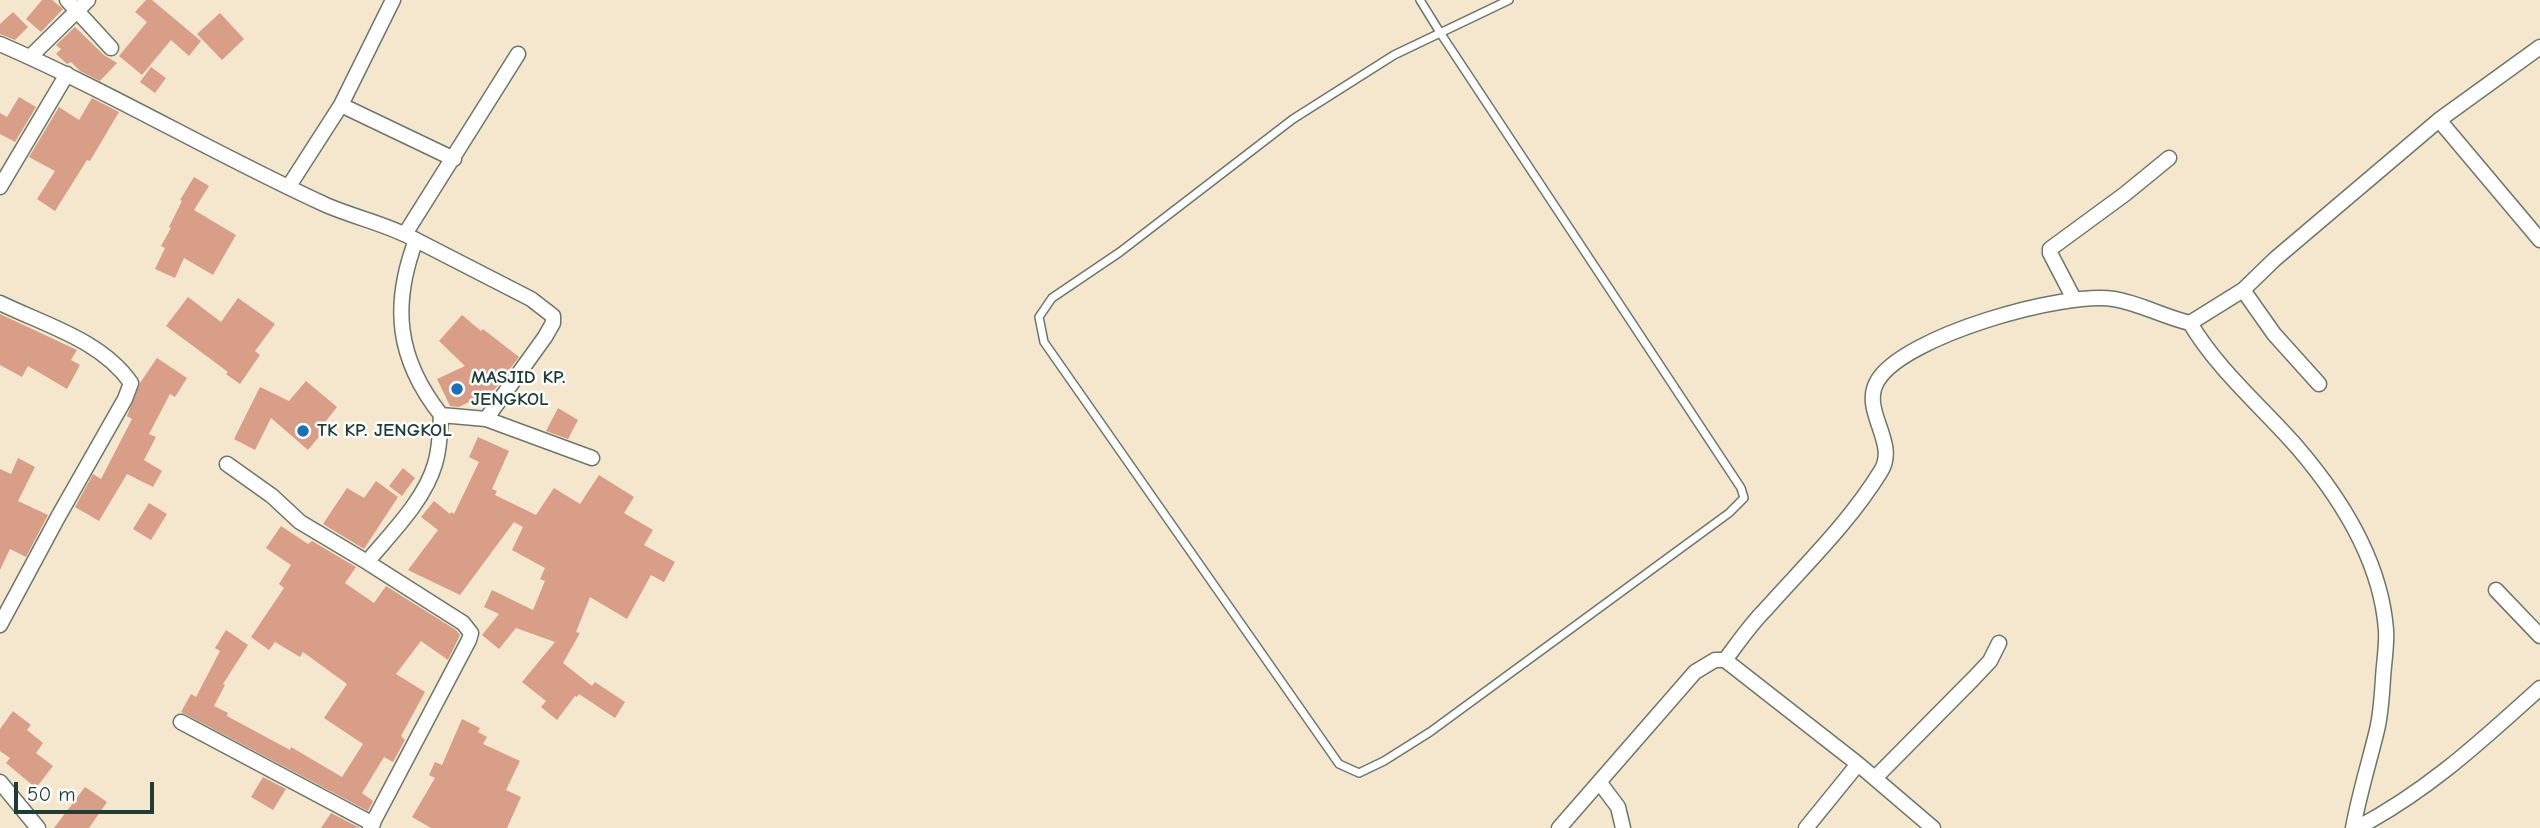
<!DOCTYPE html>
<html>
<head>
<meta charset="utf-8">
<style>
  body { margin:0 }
  #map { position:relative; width:2540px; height:828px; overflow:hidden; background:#f5e6ce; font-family:"Comic Neue",sans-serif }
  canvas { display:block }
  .scale { position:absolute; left:14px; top:782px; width:140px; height:32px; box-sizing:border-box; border:4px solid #1f3d34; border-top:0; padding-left:9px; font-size:21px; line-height:24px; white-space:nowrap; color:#1f3d34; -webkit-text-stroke:5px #fff; paint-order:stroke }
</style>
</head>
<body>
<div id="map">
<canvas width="2540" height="828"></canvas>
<div class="scale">50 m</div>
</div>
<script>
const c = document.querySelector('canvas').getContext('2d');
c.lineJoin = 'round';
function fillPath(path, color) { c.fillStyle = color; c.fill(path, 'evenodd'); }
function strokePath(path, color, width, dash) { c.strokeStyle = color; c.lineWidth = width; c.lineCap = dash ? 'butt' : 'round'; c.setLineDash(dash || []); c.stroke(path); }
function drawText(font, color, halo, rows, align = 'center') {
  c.font = font + ' "Comic Neue",sans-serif'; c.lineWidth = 5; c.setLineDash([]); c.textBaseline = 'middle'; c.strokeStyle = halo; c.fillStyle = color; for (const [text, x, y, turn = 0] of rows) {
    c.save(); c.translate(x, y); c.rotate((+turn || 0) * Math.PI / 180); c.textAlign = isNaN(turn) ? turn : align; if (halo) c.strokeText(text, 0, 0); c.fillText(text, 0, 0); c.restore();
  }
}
fillPath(new Path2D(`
  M42,0H52L63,9L41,32L26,19Z
  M146,0H152L201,41L189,56L171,40L142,75L119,56L147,22L135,12Z
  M13,12L28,27L15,40L0,34V24Z
  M220,13L244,39L222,60L197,34Z
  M75,27L104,55L117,63L100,81L80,71L71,62L67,64L56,54L61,49L56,45Z
  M151,67L166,78L155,93L140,82Z
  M19,97L36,107L15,142L0,134V113L7,117Z
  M92,98L119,112L90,161L87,160L55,211L37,199L55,171L29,157L59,107L79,120Z
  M194,177L209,186L194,210L236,235L213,275L184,258L175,278L155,269L165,248L161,246L171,228L169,227L182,201L180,200Z
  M188,297L221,322L238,298L275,324L255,351L260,355L240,384L226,374L228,372L166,326Z
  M0,314L77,350L71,360L80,365L67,389L28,366L22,377L0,365Z
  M462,315L481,331L483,329L519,357L495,389L459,407L450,406L437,379L465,366L439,341Z
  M157,358L187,378L175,397L170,394L149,434L156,437L144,460L162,471L153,487L127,474L99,521L75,507L93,474L101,479L132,419L127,416L140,383Z
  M306,381L337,407L319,430L322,433L308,450L271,418L255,450L234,439L260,387L289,401Z
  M558,408L578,420L568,439L546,431Z
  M478,437L509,451L492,489L497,491L495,495L536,515L554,488L580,504L599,475L634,497L624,513L653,530L644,545L675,562L664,582L651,575L627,619L590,597L576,632L580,633L563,663L592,686L595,682L625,702L615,718L579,694L577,697L575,696L557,720L541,707L546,701L522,682L555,642L516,628L499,649L482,635L499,614L484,607L492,590L533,610L545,581L540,579L545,568L512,550L523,527L514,522L460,595L408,570L438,530L421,517L434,501L450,514L451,512L454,514L479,462L469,457Z
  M18,458L35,467L18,501L48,515L26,557L10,549L0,570V469L11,474Z
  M403,468L415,478L402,496L389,486Z
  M376,481L398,497L364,549L323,524L347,488L364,498Z
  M149,503L167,514L151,540L133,529Z
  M281,526L308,544L312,541L356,567L345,583L374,603L386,586L456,630L460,635L448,660L421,641L396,674L425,692L401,736L405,740L393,762L384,757L362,793L373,801L368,811L181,712L191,694L196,697L220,651L215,648L226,630L248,645L223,684L225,685L214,706L228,713L227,716L290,750L291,747L342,777L363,744L324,718L347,684L303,652L300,657L275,642L269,650L251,637L284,588L279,584L291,565L266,548Z
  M13,711L31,725L27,730L43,743L36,753L53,766L36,788L6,763L10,758L0,751V729Z
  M462,719L480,728L478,732L487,737L483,744L520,761L506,790L521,797L507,828H431L412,817L435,778L429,775L435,762L442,765Z
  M263,777L286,789L273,810L251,797Z
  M85,787L107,802L89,828H54Z
  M331,813L360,828H321Z`), '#d89e88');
const lane = new Path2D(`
  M1420,0L1441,34L1741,488L1744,498L1729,513L1430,732L1384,761L1359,773L1339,764L1044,342L1039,317L1052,298L1120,252L1293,119L1394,55L1509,0`);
const street = new Path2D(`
  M67,0L111,48
  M0,44C111,92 216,155 326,205C356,218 387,224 416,240C391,306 397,359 441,415C440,431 440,448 435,464C424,501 392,532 367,562L463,623L471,633L469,640L370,828
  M30,57L88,0
  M341,105L454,159
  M2439,120L2540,240
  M289,186L341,105L393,0
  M0,187L67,74
  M405,234L518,54
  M416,240L531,299L553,316V323L545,337L486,419
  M2243,290L2274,334L2319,384
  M2074,299L2050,253V249L2125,194L2169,158
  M0,303C45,325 101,340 131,383L125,399L58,517L0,625
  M2190,323C2218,370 2261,406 2297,447C2340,497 2381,562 2386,630C2387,645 2384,662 2383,678C2382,695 2381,713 2377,730C2369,763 2359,795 2353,828
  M441,415L486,419L592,458
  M227,464L272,496L300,522L367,562
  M2496,590L2540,636
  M181,722L373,824
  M1858,764L1725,660C1738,643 1750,625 1765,610C1805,565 1849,523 1881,471C1899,442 1859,410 1878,380C1905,336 2063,291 2114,299C2139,303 2164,317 2190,323L2243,290L2275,259L2439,120L2540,47
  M1875,778L1973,679L1990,661L1999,643
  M0,782L38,828
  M1600,783L1618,807L1623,828
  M1559,828L1695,672L1715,660H1725
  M1806,828L1858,764L1933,828
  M2357,828C2429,790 2480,742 2540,688`);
strokePath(lane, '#6a786a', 10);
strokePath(street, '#6a786a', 17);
strokePath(lane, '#fff', 7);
strokePath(street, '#fff', 14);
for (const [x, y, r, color] of [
  [457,389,7,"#1f6fb2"],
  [303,431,7,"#1f6fb2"]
]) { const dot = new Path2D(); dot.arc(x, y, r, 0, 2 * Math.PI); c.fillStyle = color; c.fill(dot); strokePath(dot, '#fff', 2.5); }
drawText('bold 19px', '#1f3d34', '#fff', [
  ["MASJID KP.",471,378],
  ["JENGKOL",471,400],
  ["TK KP. JENGKOL",317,431]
], 'left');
</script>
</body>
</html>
